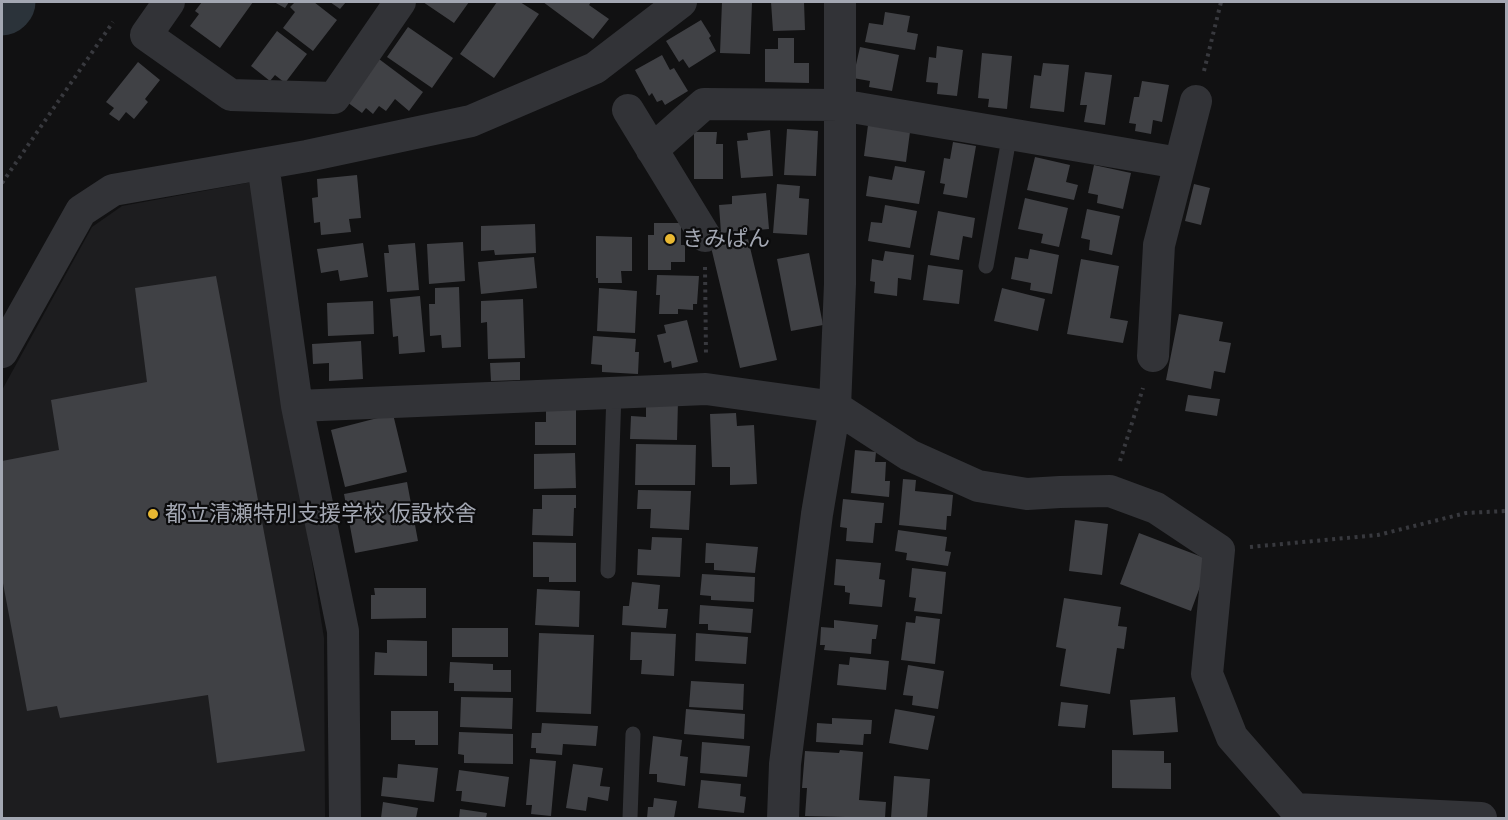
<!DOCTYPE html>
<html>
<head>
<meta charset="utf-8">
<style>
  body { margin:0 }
  #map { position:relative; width:1508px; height:820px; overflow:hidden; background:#111112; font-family:"Alegreya Sans",sans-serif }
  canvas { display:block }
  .frame { position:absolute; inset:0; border:3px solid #a3a7b2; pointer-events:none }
</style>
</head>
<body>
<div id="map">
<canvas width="1508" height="820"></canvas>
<div class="frame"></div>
</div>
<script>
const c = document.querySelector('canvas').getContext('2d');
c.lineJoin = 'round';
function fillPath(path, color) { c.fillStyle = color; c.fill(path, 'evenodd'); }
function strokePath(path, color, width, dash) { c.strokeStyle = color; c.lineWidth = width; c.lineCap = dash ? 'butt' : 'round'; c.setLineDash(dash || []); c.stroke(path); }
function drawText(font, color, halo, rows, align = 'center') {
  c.font = font + ' "Alegreya Sans","Noto Sans JP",sans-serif'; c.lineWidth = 4.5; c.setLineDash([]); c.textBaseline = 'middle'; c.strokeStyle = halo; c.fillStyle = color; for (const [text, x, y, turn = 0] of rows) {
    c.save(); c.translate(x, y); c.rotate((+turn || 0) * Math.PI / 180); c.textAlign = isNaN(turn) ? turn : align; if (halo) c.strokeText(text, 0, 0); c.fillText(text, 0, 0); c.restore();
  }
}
fillPath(new Path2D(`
  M252,182L324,638L325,818H2V390L92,227L122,206Z`), '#1d1d1f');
strokePath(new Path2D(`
  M2,4L4,2`), '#2b333a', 63);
fillPath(new Path2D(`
  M202,2H253L220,48L190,26L199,14L195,11Z
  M274,2H289L285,8Z
  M295,2H314L337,20L313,51L283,28L295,12L290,7Z
  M330,2H346L340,9Z
  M423,2H469L454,23Z
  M497,2H520L539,14L494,78L460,54Z
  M543,2H591L589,5L609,19L593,39Z
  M722,2L752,3L750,54L720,53Z
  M771,2H804L805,30L773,31Z
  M885,12L910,16L907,32L918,34L915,50L865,42L869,23L883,25Z
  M701,20L711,36L709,38L716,51L689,68L683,59L679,62L666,41Z
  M408,27L453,58L432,88L387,57Z
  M277,31L307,54L285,83L275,75L270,81L251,66Z
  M778,38H794V63H809V83L765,82V49H778Z
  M937,46L963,50L957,96L937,94L938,83L926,82L929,57L936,58Z
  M860,47L899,55L892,91L869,87L870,81L853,78Z
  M982,53L1012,56L1007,109L988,107L989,99L978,98Z
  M662,55L670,70L674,68L688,91L665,105L662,100L657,102L652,93L649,96L635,70Z
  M379,59L423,92L409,111L395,99L386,111L379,106L373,114L366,108L362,113L347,102Z
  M138,62L160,80L145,99L148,102L134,119L126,112L119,121L109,114L114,108L106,102Z
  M1043,63L1069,65L1064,112L1030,108L1034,75L1041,76Z
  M1085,72L1112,75L1105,125L1084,122L1087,105H1080Z
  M1142,81L1169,85L1162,122L1153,120L1151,134L1135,131L1136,124L1129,123L1134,97H1139Z
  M868,125L910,132L906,162L864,156Z
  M787,129L818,131L816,176L784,175Z
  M770,130L773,176L741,178L737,141L748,140L747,133Z
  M694,132H717L716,144H723V179H694Z
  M953,142L976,146L967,198L943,194L945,184L940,183L944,158L950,159Z
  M1035,157L1070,165L1066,182L1078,185L1074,200L1027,190Z
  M1094,165L1131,173L1123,209L1097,203L1098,195L1088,193Z
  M895,166L925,171L919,204L866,196L869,176L892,180Z
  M357,175L361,218L349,219L351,232L321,235L320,222L314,223L312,198L318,197L317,179Z
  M777,184L800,186L799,198L809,199L807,235L773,233Z
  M1194,184L1210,188L1201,225L1185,221Z
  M766,193L769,229L721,233L719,205L732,204V196Z
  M1025,198L1068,208L1059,247L1041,243L1043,234L1018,229Z
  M885,205L917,211L910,248L868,241L871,222L882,223Z
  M1087,209L1120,216L1112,255L1089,250L1090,240L1081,238Z
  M938,211L975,218L972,238L963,236L959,260L930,255Z
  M654,223H681V245H685V262H671V270H648V235H654Z
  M535,224L536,253L495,255L494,250L481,251V226Z
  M596,236L632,237V271H621L622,283H598V278H596Z
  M748,239L777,360L740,368L711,247Z
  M463,242L465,281L429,284L427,244Z
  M363,243L368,277L340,281L338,270L321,273L317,249Z
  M415,243L419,290L387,292L384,253H389L388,245Z
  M1030,249L1059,255L1052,294L1030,290L1031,283L1011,279L1015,257L1028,259Z
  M885,251L914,255L911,280L898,278L897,296L874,293L875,282L870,281L872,259L883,261Z
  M809,253L823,325L791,331L777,259Z
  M534,257L537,288L481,294L478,262Z
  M1081,259L1119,266L1110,318L1128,321L1123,343L1067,334Z
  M928,265L963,270L959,304L923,300Z
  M657,275L699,276L697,304H693V310L678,309V314H659L660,295H656Z
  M216,276L305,751L217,763L208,695L60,718L57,706L27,711L2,578V461L59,450L51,400L147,382L135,288Z
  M459,287L461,347L442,348L441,335L430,336L429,304H435V288Z
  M599,288L637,291L635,333L597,331Z
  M1002,288L1045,299L1038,331L994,321Z
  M420,296L425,352L399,354L398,336L393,337L390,299Z
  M523,299L525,358L488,359L487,322L481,323V301Z
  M373,301L374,334L328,336L327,303Z
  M1179,314L1223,322L1219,341L1231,343L1225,373L1214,371L1211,389L1166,380Z
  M687,320L698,362L672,368L671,361L664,363L657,335L666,333L664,325Z
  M593,336L636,339L635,352H639L638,374L602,372V365L591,364Z
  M361,341L363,379L329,381V363L313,364L312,344Z
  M520,362V380L491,381L490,363Z
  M1188,395L1220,399L1217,416L1185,411Z
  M646,400L678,401L677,440L630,439L631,416L646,417Z
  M546,405H576V445H535V422H546Z
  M736,413L737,426L754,425L757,484L730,485V467H712L710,414Z
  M393,414L407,472L345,487L331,430Z
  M636,444L696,445L695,485H635Z
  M855,450L876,452L875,462H886L885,481H890L889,497L851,493Z
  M575,453L576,488L534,489V454Z
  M903,479L916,480L915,491L953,495L951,516H947L946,530L899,525Z
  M407,482L418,541L355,553L344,494Z
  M638,490L691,491L689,530L650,528L651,509H637Z
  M542,495H576V508H574L573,536L532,535L533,509H542Z
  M843,499L884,503L882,523H875L873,543L846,541L847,528L840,527Z
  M1075,520L1108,524L1102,575L1069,571Z
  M898,530L947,537L945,551L951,552L948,566L906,560L907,553L895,551Z
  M1139,533L1210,560L1191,611L1120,584Z
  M652,537L682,538L680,577L637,575L638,549L651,550Z
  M533,542L576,543V582H549V577H533Z
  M706,543L758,547L755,573L714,570V563H705Z
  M836,559L881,563L879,579L885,580L882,607L849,604L850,593L845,592V586L834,585Z
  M912,568L946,572L942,614L914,611L916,598L909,597Z
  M702,574L755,577L754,602L711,600V596L700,595Z
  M632,582L660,585L658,609H668L666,628L622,625L623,606H629Z
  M374,588H426V618L371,619V595H375Z
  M537,589L580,591L579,627L535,625Z
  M1064,598L1121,607L1118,626L1127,627L1124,649L1117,648L1110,694L1060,686L1066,649L1056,647Z
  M700,605L753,609L751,633L708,630V624H699Z
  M916,616L940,619L935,664L901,660L906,622L915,623Z
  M834,620L878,625L876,639H872L871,654L824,650L825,645H820L821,627L834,628Z
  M452,628H508V657H452Z
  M631,632L676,634L674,676L641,674L642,660H630Z
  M539,633L594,635L591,714L536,712Z
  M696,633L748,637L746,664L695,661Z
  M387,640L427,641V676L374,675L375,652L387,653Z
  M850,657L889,661L886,690L837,685L839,664L849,665Z
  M450,662L493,664V670H511V692L454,691V683H449Z
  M908,665L944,671L938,709L912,705L913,696L903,695Z
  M691,681L744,684L743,710L689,707Z
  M461,697L513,698L512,729L460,727Z
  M1175,697L1178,732L1133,735L1130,700Z
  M1061,702L1088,705L1085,728L1058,726Z
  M686,709L745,714L744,739L684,734Z
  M895,709L935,716L928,750L889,743Z
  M391,711H438V745H415V740H391Z
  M832,718L872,720L871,734H864L863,745L816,742L817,723L832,724Z
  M542,723L598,726L596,746L563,744L562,755L536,753V748H531L532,733H541Z
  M459,732L513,734V764L464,763V755L458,754Z
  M653,736L682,740L680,756L688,757L685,786L657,782V774H649Z
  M702,742L750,746L747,777L700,773Z
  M840,750L863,752L859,800L886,802L885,818L805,816L807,788H802L805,751L839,753Z
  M1112,750L1164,751V763H1171V789L1112,788Z
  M530,759L556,761L551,816L531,814L532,805H526Z
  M398,764L438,768L434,802L381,796L383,777L397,778Z
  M573,764L603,768L600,786L610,787L608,801L588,797L586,811L566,808Z
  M459,770L509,777L505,807L461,801L462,791H456Z
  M894,776L930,779L927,818H891Z
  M701,780L741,784L740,796L746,797L744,813L698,808Z
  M654,798L677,801L674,818H647L648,807H653Z
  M383,802L418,808L416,818H381Z
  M460,809L487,813L486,818H459Z`), '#404145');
strokePath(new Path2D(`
  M1204,71L1221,2
  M2,183L113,22
  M705,267L706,355
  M1120,461L1143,388
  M1250,547L1378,535L1466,513L1506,511`), '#38393e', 4, [3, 4.5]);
strokePath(new Path2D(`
  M986,266L1010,133
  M608,571L614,393
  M630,818L633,734`), '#323337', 15);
strokePath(new Path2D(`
  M169,2L146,35L231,95L334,98L400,2
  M628,110L705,236
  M652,150L704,104L840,105L1179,163
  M263,164L297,406L343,631L345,818
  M2,352L81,211L113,190L307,156L471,121L595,68L681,2
  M1153,356L1159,245L1196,101
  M297,406L706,389L835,407L909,455L978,486L1027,494L1060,492L1110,491L1156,508L1219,550L1207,674L1232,737L1295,809L1481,818
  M783,818L785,764L817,514L835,407L840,284V2`), '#323337', 32);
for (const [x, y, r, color] of [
  [670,239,6,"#e9b832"],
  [153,514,6,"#e9b832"]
]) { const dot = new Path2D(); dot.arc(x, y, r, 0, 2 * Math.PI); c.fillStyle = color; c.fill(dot); strokePath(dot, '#0c0c0d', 2); }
drawText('22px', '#a3a7b2', '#0c0c0d', [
  ["きみぱん",682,239],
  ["都立清瀬特別支援学校 仮設校舎",165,514]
], 'left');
</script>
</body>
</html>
